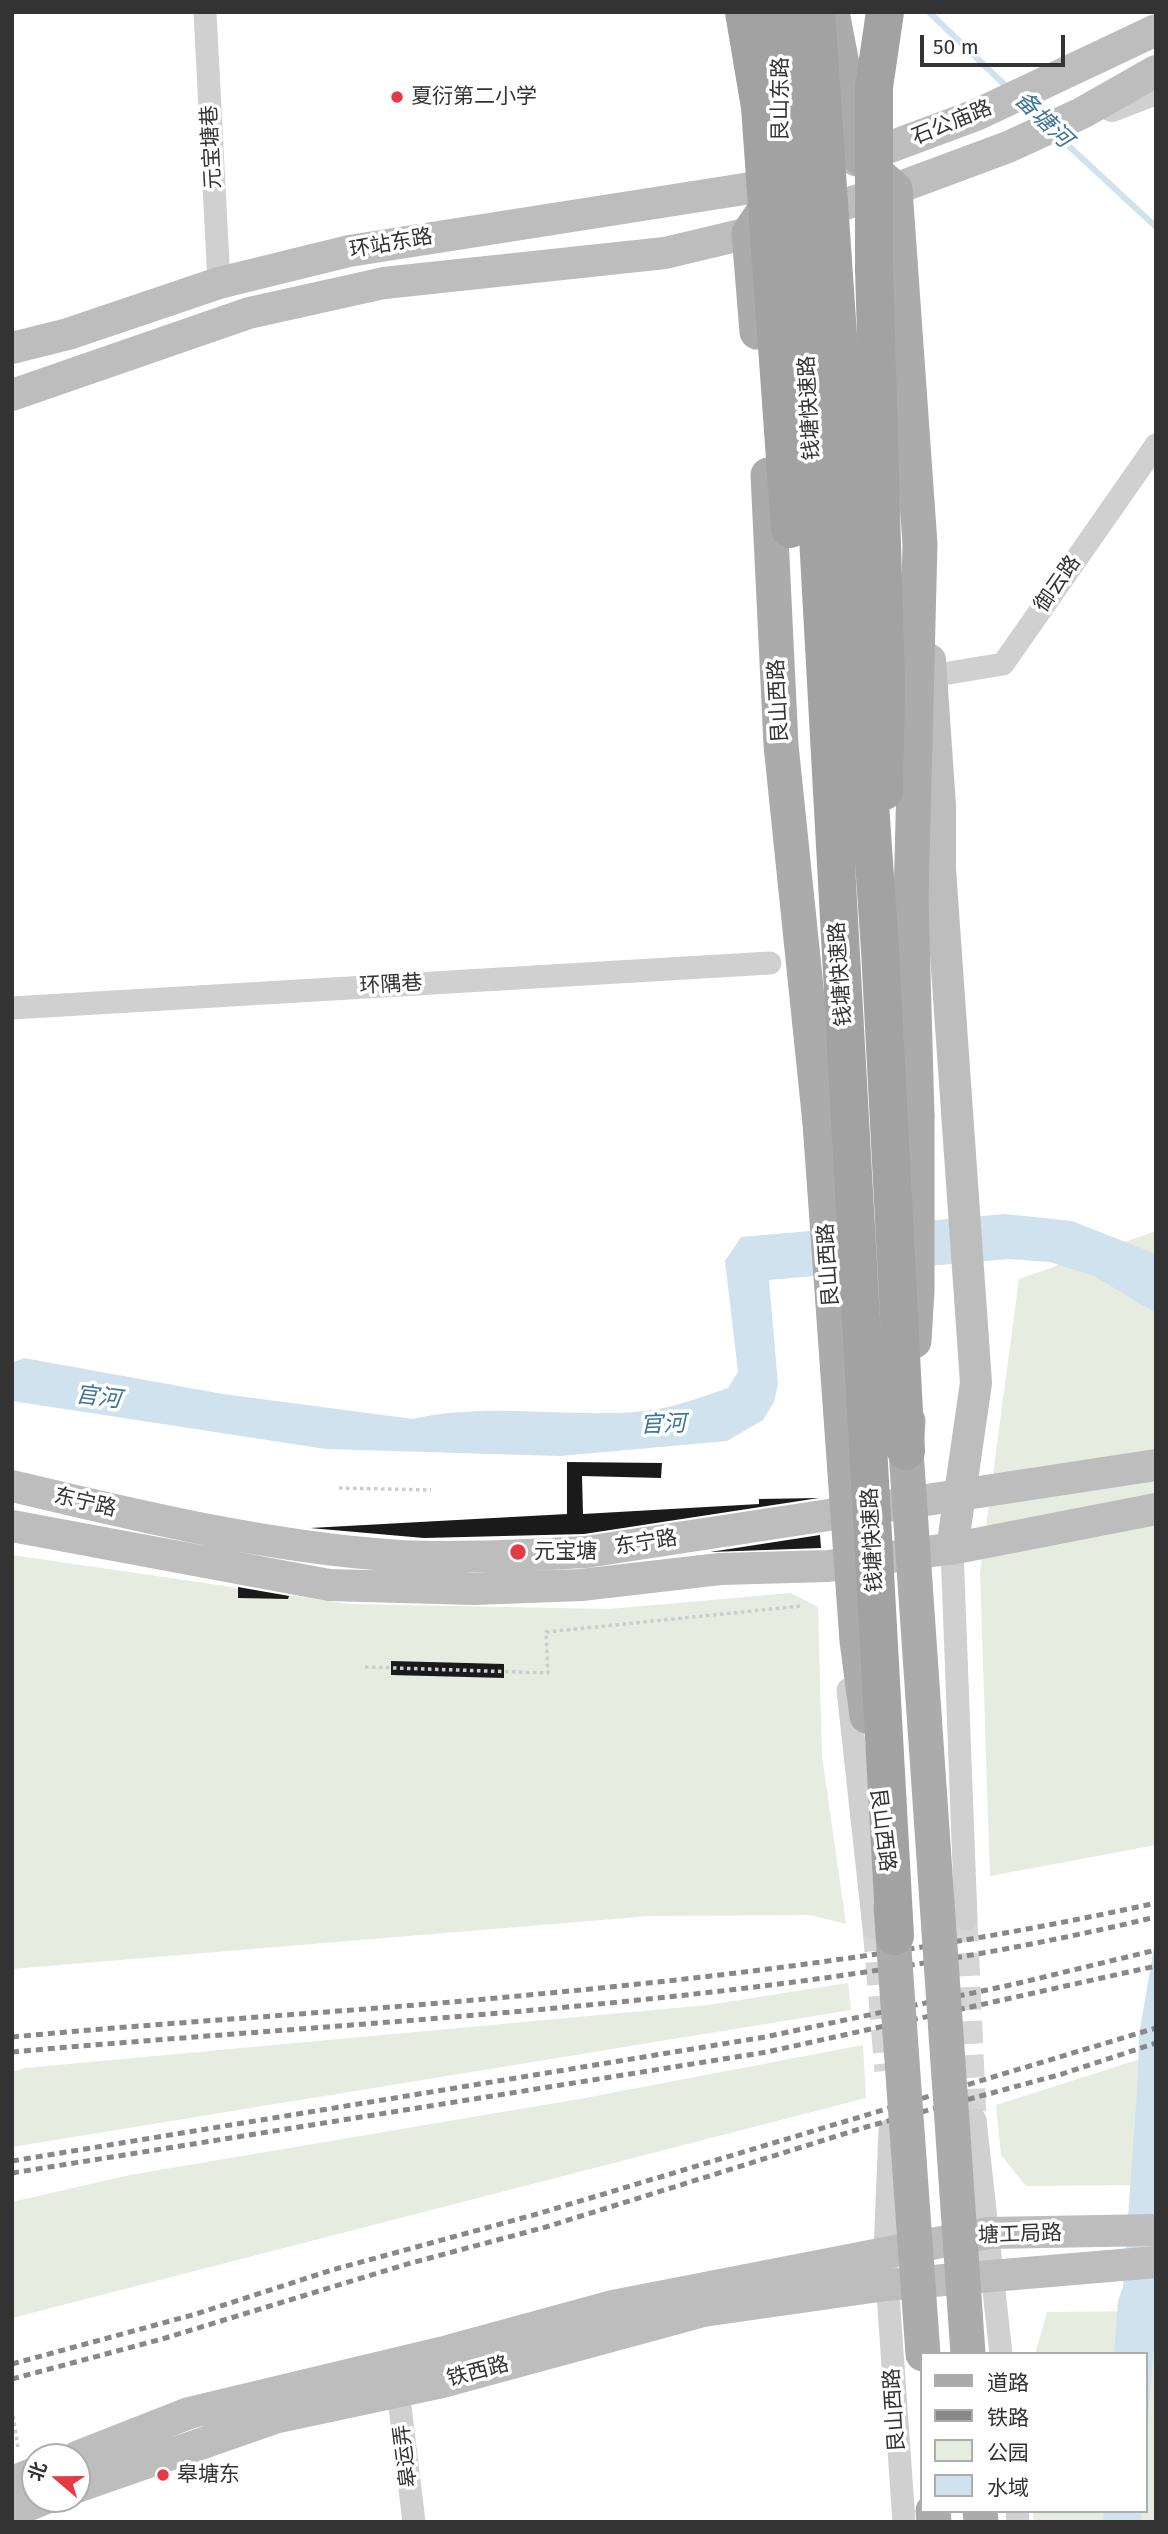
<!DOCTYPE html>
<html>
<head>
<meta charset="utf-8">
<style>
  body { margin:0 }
  #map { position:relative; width:1168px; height:2534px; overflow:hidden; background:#fff; font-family:"Fira Sans","Noto Sans SC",sans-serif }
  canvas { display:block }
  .frame { position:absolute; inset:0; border:14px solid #333; pointer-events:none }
  .legend { position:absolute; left:920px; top:2352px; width:228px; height:161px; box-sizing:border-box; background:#fff; border:2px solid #adadad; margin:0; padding:9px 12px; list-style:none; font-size:21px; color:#333 }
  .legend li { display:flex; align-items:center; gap:14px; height:35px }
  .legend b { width:35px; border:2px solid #adadad }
  .north { position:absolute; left:21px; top:2443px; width:70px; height:70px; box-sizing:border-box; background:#fff; border:2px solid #adadad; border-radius:50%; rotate:290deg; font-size:19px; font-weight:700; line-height:28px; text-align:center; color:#333 }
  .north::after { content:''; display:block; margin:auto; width:24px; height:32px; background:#e63946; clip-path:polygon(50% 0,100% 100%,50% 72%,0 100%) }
  .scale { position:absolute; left:920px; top:35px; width:145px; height:32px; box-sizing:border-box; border:4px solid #333; border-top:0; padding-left:9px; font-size:21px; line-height:24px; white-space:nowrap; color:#333; -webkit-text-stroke:5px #fff; paint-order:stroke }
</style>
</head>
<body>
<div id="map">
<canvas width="1168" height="2534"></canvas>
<div class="frame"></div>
<ul class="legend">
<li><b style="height:9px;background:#ababab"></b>道路</li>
<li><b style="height:9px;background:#888"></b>铁路</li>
<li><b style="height:19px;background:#e6ecdf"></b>公园</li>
<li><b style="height:19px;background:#cfe2ee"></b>水域</li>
</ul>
<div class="north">北</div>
<div class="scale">50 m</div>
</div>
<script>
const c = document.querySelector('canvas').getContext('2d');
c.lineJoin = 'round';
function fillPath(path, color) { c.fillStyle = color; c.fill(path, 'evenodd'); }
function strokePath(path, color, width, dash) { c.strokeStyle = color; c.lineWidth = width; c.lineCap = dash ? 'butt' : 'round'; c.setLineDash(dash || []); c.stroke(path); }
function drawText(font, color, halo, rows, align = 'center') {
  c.font = font + ' "Fira Sans","Noto Sans SC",sans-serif'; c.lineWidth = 7; c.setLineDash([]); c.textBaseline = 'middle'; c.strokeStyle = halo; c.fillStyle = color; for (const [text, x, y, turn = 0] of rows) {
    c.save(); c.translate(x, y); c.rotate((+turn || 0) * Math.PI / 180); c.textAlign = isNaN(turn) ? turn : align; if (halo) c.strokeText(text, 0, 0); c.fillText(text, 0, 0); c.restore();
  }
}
fillPath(new Path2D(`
  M1156,1231V1845L990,1876L980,1572L1019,1279Z
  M12,1555L349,1604L609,1609L791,1593L818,1607L822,1756L846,1924L810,1915L650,1916L12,1969Z
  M848,1983L851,2010L12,2147V2072L25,2068L708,2005Z
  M863,2045L866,2098L12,2318V2202L130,2175L585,2098Z
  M1156,2054V2185L1026,2186L1001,2155L996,2105Z
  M1156,2311V2522H1034L1033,2511H1145V2354H1035L1047,2312Z`), '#e6ecdf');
fillPath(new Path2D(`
  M1005,1214L1072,1221L1156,1254V1313L1094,1276L1050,1262L1008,1259L769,1280L778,1384L774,1402L763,1420L727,1441L560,1456L326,1449L12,1401V1363L24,1358L223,1394L413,1419C488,1401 568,1419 645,1411C673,1408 701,1397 728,1388L738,1372L725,1261L741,1237Z
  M1156,1935V2321L1145,2454V2354H1114L1118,2301L1123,2287L1138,2077L1139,2035Z
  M1104,2511H1142L1141,2522H1103Z`), '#cfe2ee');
strokePath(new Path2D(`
  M929,12L1009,89
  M1024,104L1042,121
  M1057,135L1156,227`), '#cfe2ee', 6);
fillPath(new Path2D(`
  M567,1462L662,1463L661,1478L582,1476L583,1514L759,1504V1499L819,1498L584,1534L424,1538L310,1528L567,1514Z
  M820,1535L821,1548L710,1552Z
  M238,1587L289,1596L288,1599L238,1598Z
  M391,1661L504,1664V1678L391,1675Z`), '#1a1a1a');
strokePath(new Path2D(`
  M966,1919L975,2120
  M874,1928L886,2071`), '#d6d6d6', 23, [23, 11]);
strokePath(new Path2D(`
  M339,1488L431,1490
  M365,1667L548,1673L546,1632L801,1606
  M12,2409L18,2448`), '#cdcdcd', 3.5, [3.5, 3.5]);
strokePath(new Path2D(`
  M205,12L219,283
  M931,676L1003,664L1156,445
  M12,1008L770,963
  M952,1549L966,1919
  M848,1690L874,1928
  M975,2120L1001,2354
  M890,2130L885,2252L904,2522
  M398,2390L414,2522
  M1017,2511L1018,2522`), '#d0d0d0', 23);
strokePath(new Path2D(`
  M1112,108L1156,91`), '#d0d0d0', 28);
strokePath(new Path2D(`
  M855,160L976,115L1156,30
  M12,348L68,334L219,283L349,251L789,182
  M12,395L249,313L384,283L665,253L749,233L895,189L1008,147L1082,113L1156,71
  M930,660L940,806V869L976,1383L952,1549
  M12,1486C138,1516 271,1548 400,1556C462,1559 524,1555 586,1552L1156,1465
  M12,1526L329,1585L474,1589L581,1585L720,1569L828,1566L961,1547L1156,1509
  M77,2457L189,2413L448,2351L613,2306L988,2233L1156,2230
  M12,2482L35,2473
  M77,2487L278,2417L442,2382L703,2311L886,2285L1156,2262
  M12,2512L44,2499`), '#bdbdbd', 32);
strokePath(new Path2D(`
  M832,12L860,158L895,189L920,544L911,899L917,1116
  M757,332L749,233L776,193
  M768,475L781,745L820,1123
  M933,2511L934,2522
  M980,2511L981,2522`), '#ababab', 35);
strokePath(new Path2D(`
  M874,268L886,683L884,791`), '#a2a2a2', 38);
strokePath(new Path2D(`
  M12,2037C191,2020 370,2011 549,1993C752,1974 956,1947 1156,1903
  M12,2052C392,2018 784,2006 1156,1917
  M12,2161L765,2037L1015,1984L1156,1950
  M12,2173L767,2052L1156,1966
  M12,2364L196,2314L332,2270L537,2214L1156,2028
  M12,2379L162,2339L411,2263L546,2227L866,2127L1062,2074L1156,2043`), '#888', 5, [7, 5]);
strokePath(new Path2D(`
  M820,1123L857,1641L867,1716
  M914,1341L917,1290V1116
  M908,1421L906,1451L968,2354
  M891,1907L923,2354`), '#ababab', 35);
strokePath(new Path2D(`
  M744,12L760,107L790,529
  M780,12L802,246L895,1936
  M816,12L880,950L906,1451
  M874,268V87L885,12`), '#a2a2a2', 38);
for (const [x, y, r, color] of [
  [397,97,7,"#e63946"],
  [518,1552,9,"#e63946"],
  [163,2475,7,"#e63946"]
]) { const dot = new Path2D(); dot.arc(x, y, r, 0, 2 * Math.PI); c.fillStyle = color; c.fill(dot); strokePath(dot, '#fff', 2.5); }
drawText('21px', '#333', '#fff', [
  ["夏衍第二小学",411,97],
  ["元宝塘",534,1552],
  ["皋塘东",177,2475]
], 'left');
drawText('21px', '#333', '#fff', [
  ["艮山东路",781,99,-90],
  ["石公庙路",952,123,-22],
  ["元宝塘巷",212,147,-93],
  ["环站东路",391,244,-10],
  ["钱塘快速路",810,408,-93],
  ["御云路",1058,584,-55],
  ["艮山西路",779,701,-93],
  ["钱塘快速路",841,974,-94],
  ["环隅巷",391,985,-3],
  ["艮山西路",829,1265,-94],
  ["东宁路",85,1503,13],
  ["钱塘快速路",873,1540,-93],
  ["东宁路",646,1543,-9],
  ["艮山西路",882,1830,83],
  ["塘工局路",1020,2235,-2],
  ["铁西路",478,2372,-15],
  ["艮山西路",895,2410,-94],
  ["皋运弄",406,2456,-97]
]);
drawText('italic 23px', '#3f7597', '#fff', [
  ["备塘河",1043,120,44],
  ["官河",98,1398,7],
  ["官河",663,1425,-2]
]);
</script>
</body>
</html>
